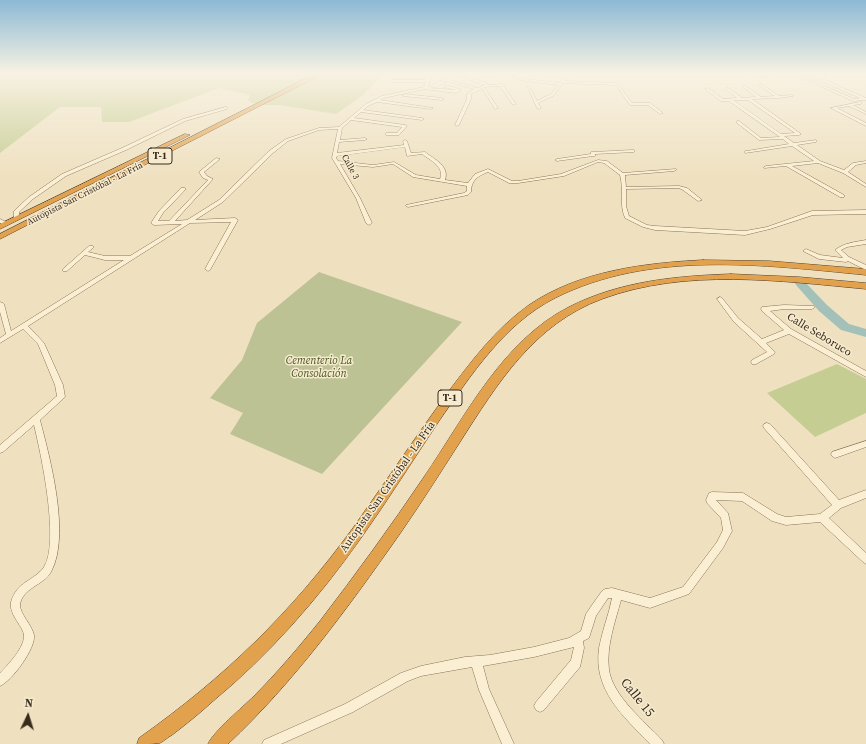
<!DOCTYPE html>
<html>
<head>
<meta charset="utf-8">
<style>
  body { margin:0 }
  #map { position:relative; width:866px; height:744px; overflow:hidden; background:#efe1c0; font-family:"Source Serif 4",serif }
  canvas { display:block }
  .north { position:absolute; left:8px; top:696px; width:40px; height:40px; -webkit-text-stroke:3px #f6ebcf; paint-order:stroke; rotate:4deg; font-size:11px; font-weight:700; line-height:16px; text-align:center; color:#382a1c }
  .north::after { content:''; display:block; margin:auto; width:14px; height:18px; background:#382a1c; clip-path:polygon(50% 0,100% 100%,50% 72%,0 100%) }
</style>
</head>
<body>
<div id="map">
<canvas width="866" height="744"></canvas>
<div class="north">N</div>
</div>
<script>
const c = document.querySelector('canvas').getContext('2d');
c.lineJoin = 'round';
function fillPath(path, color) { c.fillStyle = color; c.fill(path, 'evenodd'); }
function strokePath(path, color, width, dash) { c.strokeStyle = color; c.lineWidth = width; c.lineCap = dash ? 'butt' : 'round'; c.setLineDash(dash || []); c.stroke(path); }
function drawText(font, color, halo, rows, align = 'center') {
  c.font = font + ' "Source Serif 4",serif'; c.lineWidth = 3; c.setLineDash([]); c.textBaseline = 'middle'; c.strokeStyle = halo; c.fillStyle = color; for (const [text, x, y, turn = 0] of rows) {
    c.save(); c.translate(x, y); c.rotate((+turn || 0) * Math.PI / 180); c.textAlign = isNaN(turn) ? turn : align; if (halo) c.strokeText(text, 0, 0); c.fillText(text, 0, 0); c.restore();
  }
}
fillPath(new Path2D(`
  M0,74H384L362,96L336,114L279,105H259L250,102L248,100L250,95L219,88L129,122H102L101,107H60L0,153Z
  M837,364L866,379V413L815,437L767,393Z`), '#c6cd93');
fillPath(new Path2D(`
  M319,272L462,322L322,474L230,434L243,413L210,398L242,360L257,323Z`), '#bcc293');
fillPath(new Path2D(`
  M800,280L804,281L827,305L849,324L866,329V337L841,330L819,311L796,285L795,283Z`), '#a3c1b8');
const minor = new Path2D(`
  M428,74H432L428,87C439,84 448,74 459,74L487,83V85L502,84L516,104L513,105L500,86L484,87L498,108L495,109L482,88L481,89L471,94V99L459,125L457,126L455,125L467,99V94L474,89L447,81L436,87L429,88L456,90L444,87L445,85L460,89V91L456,93L424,89L384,98L380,100L433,108L431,109L377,102L368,106L363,110L422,118L424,119L422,120L361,112L354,118L405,125L407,126L399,135H386V133H397L402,127L351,120L342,128L340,140L365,138L367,139L365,140L339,142L337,153L404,145L403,141L405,140L407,141L411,153L425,152C434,159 450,166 445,180L468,183L475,174L488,169L512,181H518L561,174L598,160L607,161L623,173L676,169V170L674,171L625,175L626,187L679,186L687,188L702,200L698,201L683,190L679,188L626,189V206L629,216L647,225L655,226L745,231L767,227L812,211L866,210V214L813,215L770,229L745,235L655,230L643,227L625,218C619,204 624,189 620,175L604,163L598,162L564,176L518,183H509L488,172C478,176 471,180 471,192L468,195L408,207L406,206V205L464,193L467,191V186L413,177L393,164L373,167L340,164L360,198L372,223L369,225L366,223L356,198L332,158L338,129L319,130L288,141L273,153L223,202L195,220L235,218L238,220L210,270L208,271L205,269L231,222L190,223L28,326L44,343L63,385L65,397L40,420C50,458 71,536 51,572C44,585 22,588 20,605C20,614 32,625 34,635C36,648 12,681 0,686V673C8,665 25,647 24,635C23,629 17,622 14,616C12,612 10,607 11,602C17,581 34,581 44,567C60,542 41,454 34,425L3,452L0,453V445L57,396L55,385L38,344L23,329L0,343V338L6,334L0,312V302L3,303L4,304L11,331L124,260H105L85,255L67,271H63V269L89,246H93L94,247L88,252L105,256H130L182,224L154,225L151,223L159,211L181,188H185V190L163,213L158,221H169L208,180L203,178L199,172L216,158L220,159L204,172L207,176L213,179L175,221L187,220L219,200L269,151L286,139L319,128L339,127L366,104L382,96L424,87L426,82H392L391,80H426ZM457,76L485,85H486L477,88L450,80ZM405,147L407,156L422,154C430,160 445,167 440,179L416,175L394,162L373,165L338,161L336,158L337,156Z
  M502,74H508L525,79L560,83L567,74H570L565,81L617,83L632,103H650L663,113L660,114L648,105H630L616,85L563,83L553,96L538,103L541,108L539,109L537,108L527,86H529L537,101L551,94L559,85L525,81Z
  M751,74H755L758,76L776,74L758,78Z
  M811,74L866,98V100L853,101L798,76ZM810,76L860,98L854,99L804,77Z
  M761,84L779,96L791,95L793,96L779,98L752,99L801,134L799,135L784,136L794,143L816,140V142L797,145L820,161L844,170L853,163L866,161V163L856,165L848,172L866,184V187L843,173L818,163L792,166L844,195V197H840L786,166L764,168V167L766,166L814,161L792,146L745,153V151H747L789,144L783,139L759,140L737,123V121H739L761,138L780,137L729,101H721L705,89L708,88L723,99L737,98L726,89L727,87L742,98L756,97L743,87L744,85L761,97L775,96L760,86ZM733,100H748L795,133L781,134Z
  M404,94L442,98L444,99L442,100L403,96Z
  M860,102H861V104L853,105L866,112V114L849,106L837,108L866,123V126L831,108Z
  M226,107L228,108L227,109L185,121L126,150L66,176L33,199L19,212V219L14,218V211L29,197L62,174L122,148L183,119Z
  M632,150H634V152L595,154V156H593L557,161L555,160L557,159L591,154V152H593Z
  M0,219L8,223L9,224L6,226L0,223Z
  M866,240V244L847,247L841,250L849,257L866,265V270L848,261L846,262L819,259L803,251L806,249L820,255L843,258L835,250C844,243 855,242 866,240Z
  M720,297L722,298L738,318L762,339L784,330L762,311L761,309L762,307L784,305L814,306L815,307L812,309H784L770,311L791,329L866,371V377L789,334L766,343L775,352L774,354L756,364H752L751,362L752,360L767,352L734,322L717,299Z
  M767,423L770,424L839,500L866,490V498L841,508L829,518L866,553V564L863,562L820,522L786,525L772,521L742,501L716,500L728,513L732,531L723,548L689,594L650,608L621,600C615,622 606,647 609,670C613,696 644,721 662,740L664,744H650C623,716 593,690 599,648C602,631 609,614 612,598H608L596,616L589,638L583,641L584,648L580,667L544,710L540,712L536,710L534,706L536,702L571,660L574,647L534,657L483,666L489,689L514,744H502L479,690L472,667L421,676L408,681L353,712L281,744H262L264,740L345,704L401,673L421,666L465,657L490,655L534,647L569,638L581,631L586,614L592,605L602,591L605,589L612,588L650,598L683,587L717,542L723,530L721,518L707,503L706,500L709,493L712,492L743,493L777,514L786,517L820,514L832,505L764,428L763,426L764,424Z
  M866,441V447L835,458L832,456L831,454L832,452Z`);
const highway = new Path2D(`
  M315,74H322L0,239V234Z
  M185,134L190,135L0,229V224Z
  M703,260L769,261L866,269V275C763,265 651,250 555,298C504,324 471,375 439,421C413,460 388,500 361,538C318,599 269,655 212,702C199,714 185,725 172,735C168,737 164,741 160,743C154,744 144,744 137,744L139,738C225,677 291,613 353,528C384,484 414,439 446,395C470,363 495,329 529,305C579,271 644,263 703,260Z
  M731,274L799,277L866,283V289C780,281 686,268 602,299C534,324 497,384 460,442C440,473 420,505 399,535C347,609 294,682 228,744H208C213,732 243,707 254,696C277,673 299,647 320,621C356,574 391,526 424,477C465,417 502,341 569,307C620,281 676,276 731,274Z`);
strokePath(minor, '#897257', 1);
strokePath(highway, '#56402c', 1);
fillPath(minor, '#faefd3');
fillPath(highway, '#e2a24d');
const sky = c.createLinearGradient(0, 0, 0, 179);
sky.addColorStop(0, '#8cb9d5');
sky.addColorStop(0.41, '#f8f2e3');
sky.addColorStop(1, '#f8f2e300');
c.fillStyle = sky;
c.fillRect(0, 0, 866, 179);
drawText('9px', '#382a1c', '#f6ebcf', [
  ["Calle 3",350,167,61],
  ["Autopista San Cristóbal - La Fría",85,194,-27]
]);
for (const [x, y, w] of [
  [160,156,24],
  [450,398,24]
]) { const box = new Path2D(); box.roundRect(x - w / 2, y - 8, w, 16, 3); c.fillStyle = '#f6ebcf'; c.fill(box); strokePath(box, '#382a1c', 1); }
drawText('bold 10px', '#382a1c', null, [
  ["T-1",160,156],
  ["T-1",450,398]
]);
drawText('11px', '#382a1c', '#f6ebcf', [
  ["Calle Seboruco",819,335,31],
  ["Autopista San Cristóbal - La Fría",388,487,-55]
]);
drawText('italic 11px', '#475522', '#f6ebcf', [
  ["Cementerio La",319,361],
  ["Consolación",319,374]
]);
drawText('13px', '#382a1c', '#f6ebcf', [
  ["Calle 15",637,698,51]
]);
</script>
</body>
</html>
